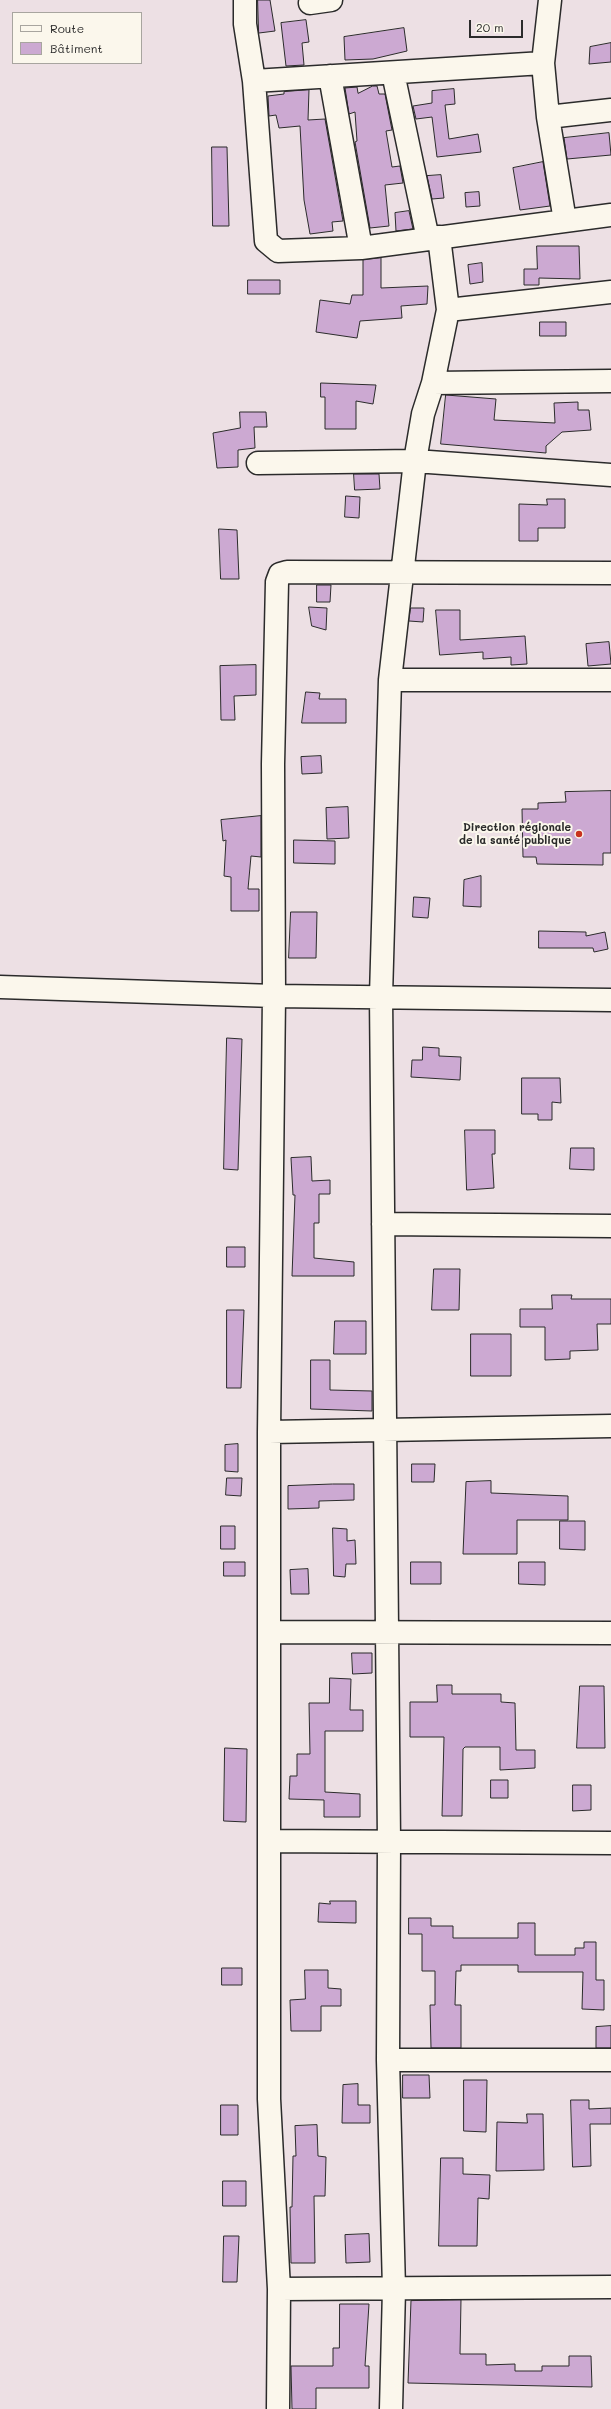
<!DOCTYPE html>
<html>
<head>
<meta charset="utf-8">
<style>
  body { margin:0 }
  #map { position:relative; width:611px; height:2409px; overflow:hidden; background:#ede0e4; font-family:Mali,sans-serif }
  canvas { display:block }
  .legend { position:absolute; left:12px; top:12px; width:130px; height:52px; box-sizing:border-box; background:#fbf7ec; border:1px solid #a8a59f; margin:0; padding:5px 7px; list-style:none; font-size:12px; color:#2b2b2b }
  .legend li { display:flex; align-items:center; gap:8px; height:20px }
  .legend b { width:20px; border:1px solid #a8a59f }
  .scale { position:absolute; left:469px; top:20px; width:54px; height:18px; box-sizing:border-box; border:2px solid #2b2b2b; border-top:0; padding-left:5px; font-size:12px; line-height:14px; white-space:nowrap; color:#2b2b2b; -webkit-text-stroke:3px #fbf7ec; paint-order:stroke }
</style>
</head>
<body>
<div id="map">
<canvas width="611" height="2409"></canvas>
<ul class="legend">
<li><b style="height:5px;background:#fbf7ec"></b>Route</li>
<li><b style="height:11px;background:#cca9d2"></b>Bâtiment</li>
</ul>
<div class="scale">20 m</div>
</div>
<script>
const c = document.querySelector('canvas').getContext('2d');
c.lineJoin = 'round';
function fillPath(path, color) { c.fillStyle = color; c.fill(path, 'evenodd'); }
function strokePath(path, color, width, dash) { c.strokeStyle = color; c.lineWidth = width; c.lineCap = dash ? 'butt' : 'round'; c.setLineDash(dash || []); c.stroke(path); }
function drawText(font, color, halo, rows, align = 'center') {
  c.font = font + ' Mali,sans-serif'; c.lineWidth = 4; c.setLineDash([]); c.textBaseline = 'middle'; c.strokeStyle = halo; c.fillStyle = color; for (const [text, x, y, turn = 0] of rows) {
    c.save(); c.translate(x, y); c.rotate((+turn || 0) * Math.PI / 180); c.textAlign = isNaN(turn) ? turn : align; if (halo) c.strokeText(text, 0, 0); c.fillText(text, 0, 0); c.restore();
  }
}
const building = new Path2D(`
  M258,0H270L275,31L259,33Z
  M306,20L309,42L302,43L304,65L286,66L281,23Z
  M404,28L407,51L373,59L345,60L344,37Z
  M611,43V62L589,64L590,47Z
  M373,86H377L379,94H385L392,130L386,131L392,167L400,166L403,183L385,185L389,226L370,228L355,142L357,141L355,112L349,114L345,88L357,87L358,93Z
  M454,89L455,104L445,105L449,139L478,134L481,152L437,157L432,117L416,119L413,106L432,103V91Z
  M309,90L308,120L325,119L343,221L332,222L333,231L310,234L304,200L300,126L279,128L276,115L269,116L268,96L284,94V92Z
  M609,133L611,155L567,159L564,138Z
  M212,147H227L229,226H213Z
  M543,162L550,206L520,210L513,168Z
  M441,175L444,198L432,199L427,176Z
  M479,192L480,206L466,207L465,193Z
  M409,211L413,229L396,231L395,213Z
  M537,246H579L580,279L539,278V285H524V269H537Z
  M381,258V288L428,286L427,304L401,306L402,318L360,321L357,338L316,332L320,300L350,304L352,295H363V260Z
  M482,263L483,282L470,284L468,265Z
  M248,280H280V294H248Z
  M540,322H566V336H540Z
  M321,383L376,385L373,404L356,401V429H325V397H321Z
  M446,395L496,399L494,420L555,423L554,403L578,402V410H589L591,430L562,432L546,446V453L441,444Z
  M240,412H266L267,427H254L255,448L238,450V467L217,468L213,433L240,428Z
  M354,474H379L380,489L355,490Z
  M346,496L360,497L359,518L345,517Z
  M547,499H565V528H538V541H519V504L547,505Z
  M219,529L237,530L239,579H221Z
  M317,585H331L330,602H317Z
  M309,607L327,608L326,630L312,626Z
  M411,608H424L423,622L409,621Z
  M436,610H460V640L525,636L527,664L511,665V657L483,659V652L440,655Z
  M609,642L611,664L588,666L586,644Z
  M256,665V695L234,696L235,720H221L220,666Z
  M306,692L320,693L319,699H346V723H302Z
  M321,756L322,773L302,774L301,757Z
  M611,791V853H603V865L537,864L536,857H523L522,809H538V803L566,802L565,792Z
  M348,807L349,838L327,839L326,808Z
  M261,816V857L251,856L248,889H259V911H231V877L224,876L226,840L223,841L221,820Z
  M294,840L335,841V864L294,863Z
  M481,876V907L463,906L464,880Z
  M414,897L430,898L428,918L413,917Z
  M291,912H317L316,958H289Z
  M539,931L586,932V936L605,932L608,949L594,952L593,948H539Z
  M227,1038L242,1039L238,1170L224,1169Z
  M423,1047L439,1048V1056L461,1057L460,1080L411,1077L412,1060H422Z
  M522,1078H560L561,1103L552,1102V1120H538V1114H522Z
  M465,1130H495V1154H492L494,1188L467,1190Z
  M571,1148H594V1170L570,1169Z
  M311,1157L312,1181L330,1180V1194H319V1223H314V1258L354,1262V1276H292L295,1195H293L291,1158Z
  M227,1247H245V1267H227Z
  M434,1269H460L459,1310H432Z
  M552,1295H572L571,1299H611V1324H597L598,1350L570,1351V1359L545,1360V1327H520V1309H552Z
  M227,1310H244L241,1388H227Z
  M335,1321H366V1354H334Z
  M471,1334H511V1376H471Z
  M311,1360H330V1390L372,1391V1411L311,1409Z
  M238,1444V1472L225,1471V1445Z
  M412,1464H435L434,1482H412Z
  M227,1478H242L241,1496L226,1495Z
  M491,1481V1493L568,1496V1520H517V1554H463L466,1482Z
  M333,1484H354V1500L319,1501V1508L288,1509V1486Z
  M560,1521H585V1550L560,1549Z
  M221,1526H235V1549H221Z
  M333,1528L347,1529V1541L355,1540L356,1564H346L345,1577L334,1576Z
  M224,1562H245V1576H224Z
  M411,1562H441V1584H411Z
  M519,1562H545V1585L519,1584Z
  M308,1569L309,1594H291L290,1570Z
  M352,1653H372V1673L353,1674Z
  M330,1678L351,1679L350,1710H363V1731H325V1792L360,1794V1817H324V1800L289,1799L290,1776H297V1754H310L309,1703H329Z
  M437,1685H452V1694H501V1702L515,1703L516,1750H535V1768L500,1770V1747H465L463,1749L462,1816H442L444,1737H410V1702H437Z
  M580,1686H604L605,1748H577Z
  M225,1748L247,1749L246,1822L224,1821Z
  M491,1780H508V1798H491Z
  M573,1785H591V1810L573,1811Z
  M330,1901H356V1923L318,1922L319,1903L330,1904Z
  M409,1918H431V1926H453V1938H518V1923H535V1955H575V1948H584V1942H596V1980H604V2010L582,2009L583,1972H518V1965H461V1971H456L455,2005H461V2048H431L430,2005H435V1971H422V1934H409Z
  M222,1968H242V1985H222Z
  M305,1970H328V1988L341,1989V2006H321V2031H291L290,2000L305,1999Z
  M611,2026V2048H596V2027Z
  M403,2075H429L430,2098H403Z
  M464,2080H487L486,2132L464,2131Z
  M358,2084V2105H370V2123H342L343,2085Z
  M571,2100H589V2109L611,2108V2124H590L591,2166L573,2167Z
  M221,2105H238V2135H221Z
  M527,2114H543L544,2170L496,2171L497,2122L527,2123Z
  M317,2125L318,2156L326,2157L325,2196H314L315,2263H291L290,2207H292L293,2156H296L295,2126Z
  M441,2158H463V2174L490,2175L489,2199L478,2198L477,2246H439Z
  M223,2181H246V2206H223Z
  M369,2234L370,2262L346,2263L345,2235Z
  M224,2236H239L237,2282H223Z
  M461,2300L460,2354H486V2365L515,2364V2371H542V2366H569V2356H591L592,2387L408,2383L411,2301Z
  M340,2304H369L365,2366H369V2388H316V2409H292L291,2366H333V2348H339Z`);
fillPath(building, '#cca9d2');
strokePath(building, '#2b2b2b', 1);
const minor = new Path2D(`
  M245,0V24L254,81L266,241L278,251L361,248L611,215
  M550,0L543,63L548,117L565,221
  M310,3L331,0
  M393,73L428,239
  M330,76L361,248
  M254,81L543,63
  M548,117L611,110
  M448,310L611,292
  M433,383L611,381
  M258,463L415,461L611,475
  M390,680H611
  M0,987L274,996L611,1000
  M383,1224L611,1226
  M269,1432L611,1426
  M269,1632L611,1633
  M269,1841L611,1843
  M388,2060H611
  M279,2289L611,2287
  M278,2409L279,2289L269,2099V1432L274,996L273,764L277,582L280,574L287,572L611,573
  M391,2409L394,2289L388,2060L389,1841L381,996L390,680L415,461L423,414L433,383L448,310L439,237`);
strokePath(minor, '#2b2b2b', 25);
strokePath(minor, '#fbf7ec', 22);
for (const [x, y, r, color] of [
  [579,834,4,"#c8321e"]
]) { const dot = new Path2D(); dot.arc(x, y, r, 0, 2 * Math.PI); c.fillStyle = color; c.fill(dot); strokePath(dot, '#fbf7ec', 1.5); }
drawText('bold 11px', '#2b2b2b', '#fbf7ec', [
  ["Direction régionale",571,828],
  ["de la santé publique",571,841]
], 'right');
</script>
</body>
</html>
